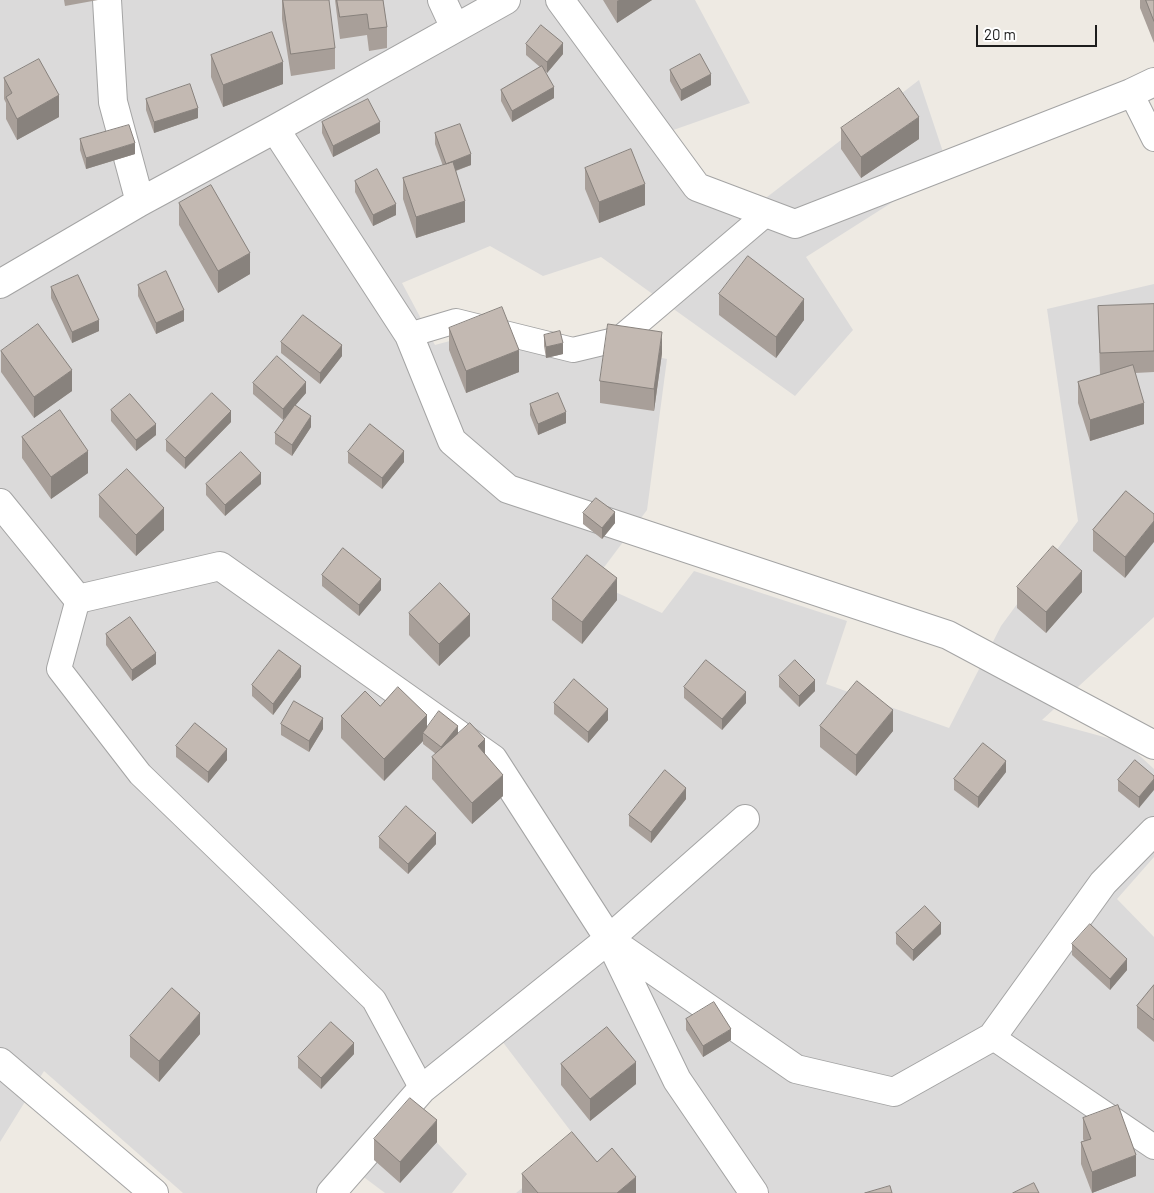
<!DOCTYPE html>
<html>
<head>
<meta charset="utf-8">
<style>
  body { margin:0 }
  #map { position:relative; width:1154px; height:1193px; overflow:hidden; background:#eeeae3; font-family:Barlow,sans-serif }
  canvas { display:block }
  .scale { position:absolute; left:976px; top:25px; width:121px; height:22px; box-sizing:border-box; border:2px solid #1d1d1d; border-top:0; padding-left:6px; font-size:15px; line-height:18px; white-space:nowrap; color:#1d1d1d; -webkit-text-stroke:4px #fff; paint-order:stroke }
</style>
</head>
<body>
<div id="map">
<canvas width="1154" height="1193"></canvas>
<div class="scale">20 m</div>
</div>
<script>
const c = document.querySelector('canvas').getContext('2d');
c.lineJoin = 'round';
function fillPath(path, color) { c.fillStyle = color; c.fill(path, 'evenodd'); }
function strokePath(path, color, width, dash) { c.strokeStyle = color; c.lineWidth = width; c.lineCap = dash ? 'butt' : 'round'; c.setLineDash(dash || []); c.stroke(path); }
fillPath(new Path2D(`
  M0,0H695L750,103L662,134L745,214L919,80L948,167L806,257L853,330L795,396L601,257L543,276L490,246L402,283L435,345L509,325L667,359L647,510L593,582L662,613L694,571L847,621L826,684L949,728L1001,626L1078,521L1047,309L1154,284V617L1042,720L1126,743L1154,769V857L1117,899L1154,937V1193H516L579,1142L489,1024L398,1102L467,1174L452,1193H385L361,1175L345,1193H183L44,1071L0,1142Z`), '#dbdada');
const service = new Path2D(`
  M1131,93L1154,139
  M409,335L456,321L573,350L619,339L766,214
  M78,599L59,669L140,774L374,1000L422,1089
  M992,1037L1154,1147`);
const minor = new Path2D(`
  M107,0L113,102L140,202
  M442,0L455,28
  M560,0L697,187L795,224L1131,93L1154,82
  M275,129L409,335L452,441L508,489L948,635L1154,745
  M0,284L140,202L275,129L506,0
  M0,503L78,599L220,566L493,759L609,939L677,1080L754,1193
  M611,941L796,1069L894,1092L992,1037L1103,883L1154,831
  M0,1062L154,1193
  M331,1193L422,1089L609,939L745,819`);
strokePath(service, '#a4a4a4', 26);
strokePath(minor, '#a4a4a4', 30);
strokePath(service, '#fff', 24);
strokePath(minor, '#fff', 28);
fillPath(new Path2D(`
  M64,0H98L65,6Z
  M282,0L335,48V69L291,76L282,19Z
  M335,0H383L387,27V48L369,51L367,35L340,39Z
  M603,0H652L617,23Z
  M1140,0H1154V43L1140,8Z
  M526,44L563,54L547,73L545,71L554,98L512,122L501,101V90L540,67L526,55Z
  M211,55L283,84L223,107L211,77Z
  M670,70L711,85L681,101L670,81Z
  M4,78L59,117L17,140L6,119V103L4,99Z
  M146,99L198,118L154,133L146,110Z
  M322,122L380,133L333,157L322,133Z
  M841,128L919,139L861,178L841,149Z
  M435,133L471,165L456,171L465,222L416,238L403,199V178L443,166L435,144Z
  M80,139L135,154L86,169L80,150Z
  M585,168L645,205L599,223L585,189Z
  M355,181L396,215L373,226L355,192Z
  M179,203L250,274L218,293L179,225Z
  M138,285L184,321L156,334L138,296Z
  M51,287L99,331L72,343L51,298Z
  M719,294L804,320L776,358L719,315Z
  M1154,304V372L1135,373L1144,424L1090,441L1078,403V382L1103,374H1100L1098,306Z
  M449,328L519,372L466,393L449,350Z
  M544,335L563,354L546,358L544,346Z
  M281,342L342,356L320,384L281,353Z
  M1,351L72,391L34,418L1,372Z
  M662,353L654,411L600,403V381Z
  M253,383L306,393L295,405L311,427L292,456L275,444V433L290,412L283,420L253,394Z
  M530,404L566,423L538,435L530,415Z
  M111,410L156,435L136,451L111,421Z
  M231,422L185,469L166,451V440Z
  M22,437L88,473L51,499L22,458Z
  M348,452L404,462L382,489L348,463Z
  M206,484H261L225,516L206,495Z
  M1126,491L1125,578L1093,551V530Z
  M99,495L164,530L136,556L99,517Z
  M583,513L615,523L602,539L583,524Z
  M322,575L381,590L359,616L322,586Z
  M1017,587L1082,592L1046,633L1017,608Z
  M552,599L617,600L582,644L552,620Z
  M409,613L470,636L439,666L409,635Z
  M106,634L156,664L132,681L106,645Z
  M779,676L815,691L799,707L779,687Z
  M301,677L273,715L252,696V685Z
  M684,687L746,703L722,730L684,698Z
  M554,703L608,720L588,743L554,714Z
  M380,706L427,727L458,734L485,755L503,796L472,824L432,779V757L436,754L423,744V741L384,781L341,738V716Z
  M281,724L323,729L309,752L281,735Z
  M820,726L893,731L856,776L820,747Z
  M176,746L227,760L208,783L176,757Z
  M1006,772L978,808L954,790V779Z
  M1154,776L1139,808L1118,791V780Z
  M686,799L651,843L629,826V815Z
  M379,837L436,844L408,874L379,848Z
  M896,933L941,934L913,961L896,944Z
  M1072,944L1127,970L1110,990L1072,955Z
  M1154,985V1042L1137,1028V1006Z
  M686,1019L731,1040L703,1057L686,1030Z
  M200,1034L159,1082L130,1057V1036Z
  M354,1054L321,1089L298,1068V1057Z
  M561,1064L636,1084L590,1121L561,1085Z
  M1083,1118L1136,1176L1092,1193L1081,1164V1142L1084,1141L1083,1139Z
  M374,1139L437,1142L400,1183L374,1160Z
  M597,1162L636,1193H522V1174Z`), '#a89f99');
fillPath(new Path2D(`
  M619,0H652L617,23V1Z
  M563,43V54L547,73V62Z
  M283,62V84L223,107V85Z
  M711,74V85L681,101V90Z
  M554,87V98L512,122V111Z
  M59,95V117L17,140V119Z
  M198,108V118L154,133V122Z
  M919,117V139L861,178V157Z
  M380,122V133L333,157V146Z
  M135,143V154L86,169V158Z
  M471,154V165L446,174V164Z
  M645,184V205L599,223V202Z
  M465,201V222L416,238V217Z
  M396,204V215L373,226V215Z
  M250,253V274L218,293V271Z
  M804,299V320L776,358V337Z
  M184,310V321L156,334V323Z
  M99,320V331L72,343V332Z
  M662,332V353L654,411V389Z
  M563,343V354L546,358V347Z
  M342,345V356L320,384V373Z
  M519,350V372L466,393V371Z
  M72,370V391L34,418V397Z
  M306,382V393L283,420V409Z
  M1144,403V424L1090,441V420Z
  M231,411V422L185,469V458Z
  M566,412V423L538,435V424Z
  M311,416V427L292,456V445Z
  M156,424V435L136,451V440Z
  M88,451V473L51,499V477Z
  M404,451V462L382,489V478Z
  M261,473V484L225,516V505Z
  M164,508V530L136,556V535Z
  M615,512V523L602,539V528Z
  M1154,521V542L1125,578V557Z
  M1082,571V592L1046,633V612Z
  M617,578V600L582,644V622Z
  M381,579V590L359,616V605Z
  M470,614V636L439,666V644Z
  M156,653V664L132,681V670Z
  M301,666V677L273,715V704Z
  M815,680V691L799,707V696Z
  M746,692V703L722,730V719Z
  M608,709V720L588,743V732Z
  M893,710V731L856,776V755Z
  M427,715V736L423,733V741L384,781V759Z
  M323,718V729L309,752V741Z
  M458,726V737L441,758V747Z
  M485,739V761L478,746Z
  M227,749V760L208,783V772Z
  M1006,761V772L978,808V797Z
  M503,775V796L472,824V803Z
  M1154,779V790L1139,808V797Z
  M686,788V799L651,843V832Z
  M436,833V844L408,874V864Z
  M941,923V934L913,961V950Z
  M1127,959V970L1110,990V979Z
  M200,1013V1034L159,1082V1061Z
  M731,1029V1040L703,1057V1046Z
  M354,1043V1054L321,1089V1078Z
  M636,1062V1084L590,1121V1099Z
  M437,1120V1142L400,1183V1162Z
  M1136,1155V1176L1092,1193V1172Z
  M636,1177V1193H617Z`), '#88827d');
const building = new Path2D(`
  M283,0H329L335,48L291,54Z
  M337,0H383L387,27L369,29L367,14L340,17Z
  M1146,0H1154V21Z
  M541,25L563,43L547,62L526,44Z
  M272,32L283,62L223,85L211,55Z
  M700,54L711,74L681,90L670,70Z
  M39,59L59,95L17,119L6,97L12,93L4,78Z
  M542,66L554,87L512,111L501,90Z
  M190,84L198,108L154,122L146,99Z
  M899,88L919,117L861,157L841,128Z
  M368,99L380,122L333,146L322,122Z
  M460,124L471,154L446,164L435,133Z
  M129,125L135,143L86,158L80,139Z
  M631,149L645,184L599,202L585,168Z
  M453,162L465,201L416,217L403,178Z
  M377,169L396,204L373,215L355,181Z
  M211,185L250,253L218,271L179,203Z
  M748,256L804,299L776,337L719,294Z
  M166,271L184,310L156,323L138,285Z
  M78,275L99,320L72,332L51,287Z
  M1154,304V351L1100,353L1098,306Z
  M502,307L519,350L466,371L449,328Z
  M303,315L342,345L320,373L281,342Z
  M38,324L72,370L34,397L1,351Z
  M608,324L662,332L654,389L600,381Z
  M560,331L563,343L546,347L544,335Z
  M277,356L306,382L283,409L253,383Z
  M1133,365L1144,403L1090,420L1078,382Z
  M212,393L231,411L185,458L166,440Z
  M558,393L566,412L538,424L530,404Z
  M130,394L156,424L136,440L111,410Z
  M295,405L311,416L292,445L275,433Z
  M60,410L88,451L51,477L22,437Z
  M370,424L404,451L382,478L348,452Z
  M241,452L261,473L225,505L206,484Z
  M127,469L164,508L136,535L99,495Z
  M1126,491L1154,514V521L1125,557L1093,530Z
  M596,498L615,512L602,528L583,513Z
  M1053,546L1082,571L1046,612L1017,587Z
  M343,548L381,579L359,605L322,575Z
  M587,555L617,578L582,622L552,599Z
  M440,583L470,614L439,644L409,613Z
  M130,617L156,653L132,670L106,634Z
  M279,650L301,666L273,704L252,685Z
  M706,660L746,692L722,719L684,687Z
  M795,660L815,680L799,696L779,676Z
  M574,679L608,709L588,732L554,703Z
  M857,681L893,710L856,755L820,726Z
  M398,687L427,715L384,759L341,716L365,691L380,706Z
  M294,701L323,718L309,741L281,724Z
  M439,711L458,726L441,747L423,733Z
  M195,723L227,749L208,772L176,746Z
  M470,723L485,739L478,746L503,775L472,803L432,757Z
  M983,743L1006,761L978,797L954,779Z
  M1135,760L1154,776V779L1139,797L1118,780Z
  M665,770L686,788L651,832L629,815Z
  M406,806L436,833L408,864L379,837Z
  M925,906L941,923L913,950L896,933Z
  M1090,924L1127,959L1110,979L1072,944Z
  M1154,985V1020L1137,1006Z
  M172,988L200,1013L159,1061L130,1036Z
  M714,1002L731,1029L703,1046L686,1019Z
  M331,1022L354,1043L321,1078L298,1057Z
  M607,1027L636,1062L590,1099L561,1064Z
  M410,1098L437,1120L400,1162L374,1139Z
  M1118,1105L1136,1155L1092,1172L1081,1142L1091,1139L1083,1118Z
  M572,1132L597,1162L612,1148L636,1177L617,1193H538L522,1174Z
  M1034,1183L1039,1193H1013Z
  M890,1186L892,1193H865Z`);
fillPath(building, '#c3b9b2');
strokePath(building, '#88827d', 1);
</script>
</body>
</html>
